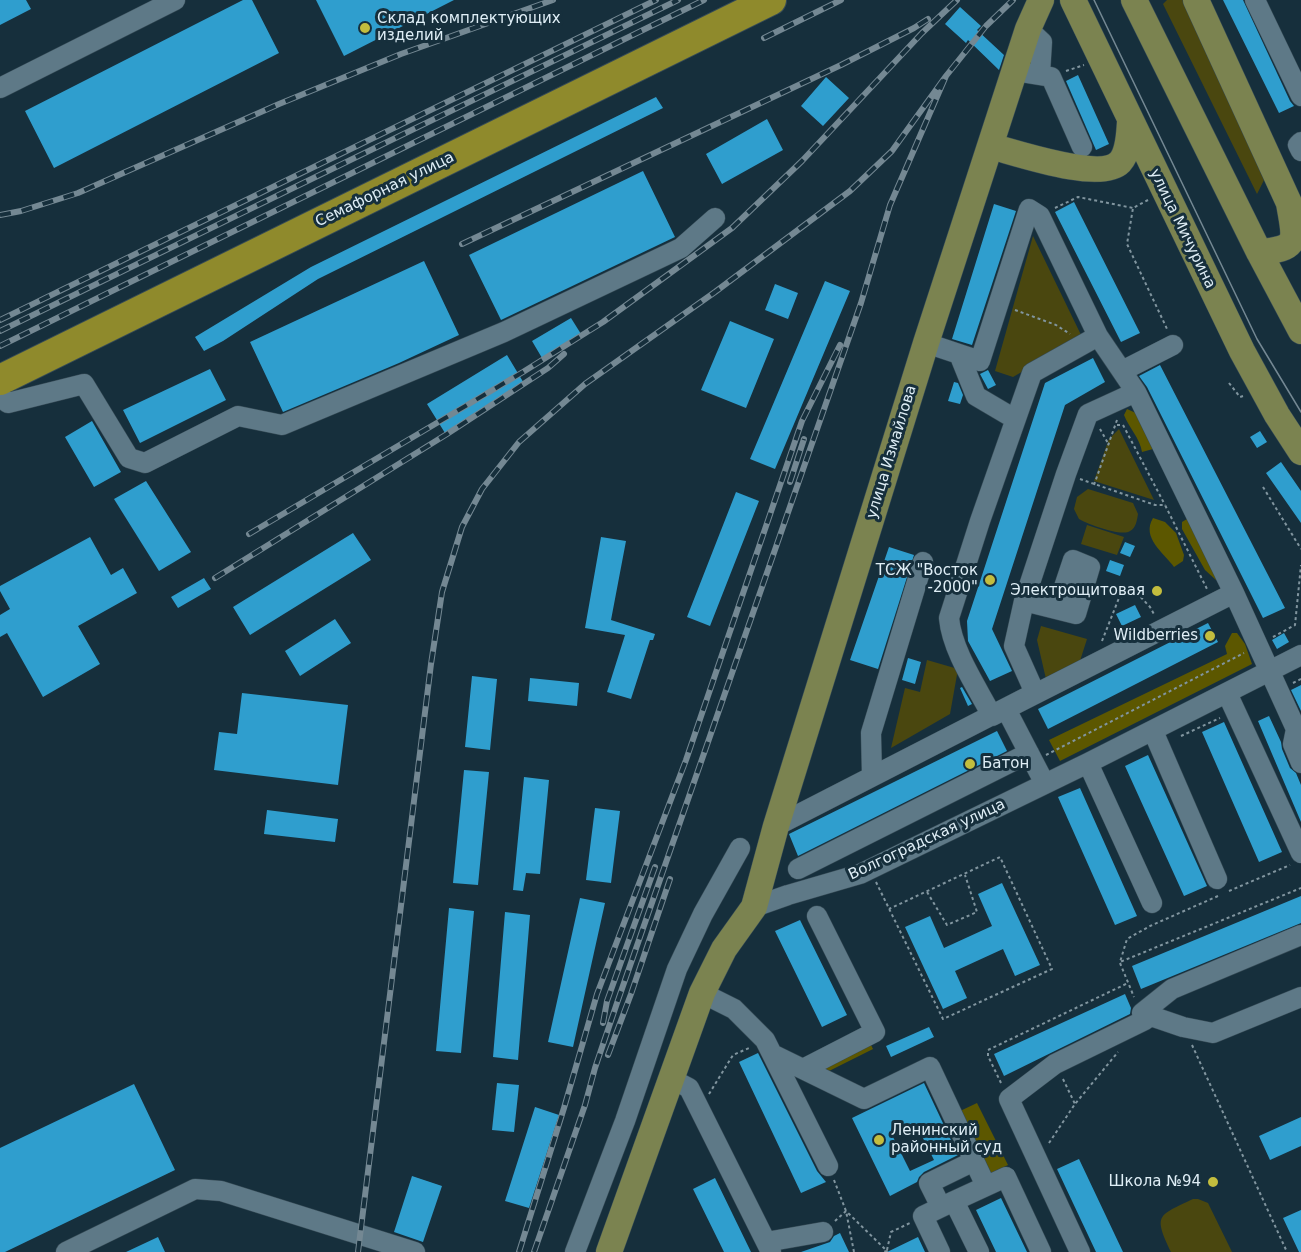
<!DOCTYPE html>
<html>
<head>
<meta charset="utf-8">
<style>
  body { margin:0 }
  canvas { display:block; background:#162f3c }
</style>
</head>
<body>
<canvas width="1301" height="1252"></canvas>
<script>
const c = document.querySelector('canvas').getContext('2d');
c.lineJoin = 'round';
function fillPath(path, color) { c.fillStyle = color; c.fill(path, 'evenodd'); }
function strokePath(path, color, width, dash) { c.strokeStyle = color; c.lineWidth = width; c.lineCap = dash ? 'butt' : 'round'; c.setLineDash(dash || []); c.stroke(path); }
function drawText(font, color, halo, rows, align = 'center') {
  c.font = font + ' "DejaVu Sans",sans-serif'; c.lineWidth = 6; c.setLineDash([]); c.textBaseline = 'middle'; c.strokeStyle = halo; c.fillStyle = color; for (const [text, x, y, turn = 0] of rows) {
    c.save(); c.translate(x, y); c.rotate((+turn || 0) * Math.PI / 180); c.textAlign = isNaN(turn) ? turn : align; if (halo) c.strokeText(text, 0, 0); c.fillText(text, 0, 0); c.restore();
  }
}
fillPath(new Path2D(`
  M1167,0H1185L1264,180L1257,194L1163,4Z
  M1033,236L1082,337L1013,377L995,371Z
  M1119,429L1154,500L1094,481L1109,439Z
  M1088,489L1133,503L1138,514C1137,520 1136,528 1130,531C1122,537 1087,524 1079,519L1074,509L1077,497Z
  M1087,525L1124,537L1117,555L1081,544Z
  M1041,626L1087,639L1079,664L1046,679L1037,640Z
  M927,660L958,669L950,714L891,748L905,688L920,692Z
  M1193,1199H1198L1208,1203L1232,1252H1171C1153,1214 1158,1216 1193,1199Z`), '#4a470f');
fillPath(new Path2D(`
  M1127,409L1138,414L1153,445V449L1142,452C1140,438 1129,428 1124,415Z
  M1153,518L1165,522L1176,533L1184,555L1183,561L1174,567C1164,553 1141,538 1153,518Z
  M1187,519L1199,538L1219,580H1216L1205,570L1182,529V522Z
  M1232,633H1237L1245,644L1252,664L1060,761L1049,740L1227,654L1225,646Z
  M870,1043L873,1049L825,1073L821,1069Z
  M977,1103L1008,1165L987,1175L958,1112Z`), '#5c5700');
fillPath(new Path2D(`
  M0,0H26L31,9L0,25Z
  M243,0H252L279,53L54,168L25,111Z
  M316,0H454L344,56Z
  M1223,0H1243L1290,101L1294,106L1279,113Z
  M960,7L981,26L977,30L1004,55L999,70L968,40L966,43L945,24Z
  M1078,75L1109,144L1096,150L1066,81Z
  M826,77L849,98L823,126L801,106Z
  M656,97L663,108L318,279L223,341L204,351L195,337L311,267Z
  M767,119L783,150L722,184L706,154Z
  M643,171L675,237L501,320L469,255Z
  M1074,202L1140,333L1121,342L1055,212Z
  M994,204L1016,211L972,345L952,339Z
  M424,261L459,335L399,363L283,412L250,342Z
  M825,281L850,291L775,469L750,459Z
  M775,284L798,293L788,319L765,310Z
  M571,318L581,334L542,358L532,341Z
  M730,321L774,339L746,408L701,390Z
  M507,355L525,385L445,433L427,404Z
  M1093,358L1105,382L1065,405L992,629L1012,671L990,681L968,641L967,621L1045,383Z
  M1160,365L1285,608L1263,618L1147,387L1139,376Z
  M210,369L226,400L140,443L123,410Z
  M988,370L996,385L988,389L980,374Z
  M954,382L958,383L963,395L960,404L948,401Z
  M92,421L121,472L94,487L65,437Z
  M1260,431L1267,442L1257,448L1250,437Z
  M1281,462L1301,491V523L1266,473Z
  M146,481L191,552L159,571L114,499Z
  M736,492L759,501L710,626L687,617Z
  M353,533L371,560L250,635L233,607Z
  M90,537L111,575L123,568L137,593L78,626L100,664L43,697L7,633L0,637V615L10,609L0,591V586Z
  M601,537L626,541L611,620L655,634L653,640H650L631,699L607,692L625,635L585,628Z
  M1125,542L1135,546L1130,557L1120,553Z
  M889,547L914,555L878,669L850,660Z
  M1110,560L1124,565L1120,576L1106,571Z
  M204,578L211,589L178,608L171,597Z
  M1135,605L1141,617L1122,626L1116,614Z
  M335,619L351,643L300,676L285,651Z
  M1208,623L1218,642L1048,729L1038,709Z
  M1284,633L1289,642L1277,649L1272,640Z
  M908,658L921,662L915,684L902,680Z
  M472,676L497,679L490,750L465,747Z
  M530,678L579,683L577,706L528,701Z
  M1301,685V711L1291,690Z
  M962,687L972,704L968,706L960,688Z
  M242,693L348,705L338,785L214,770L219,732L237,734Z
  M1269,716L1281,742L1282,749L1290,768L1296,773L1301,785V822L1258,721Z
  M1224,722L1282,852L1259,862L1202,732Z
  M997,731L1007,751L798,856L789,834Z
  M1148,755L1207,886L1184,896L1125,766Z
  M464,770L489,772L478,885L453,883Z
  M524,777L549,780L540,874L526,873L523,891L513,890Z
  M1080,788L1137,916L1115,925L1058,797Z
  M595,808L620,811L611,883L586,880Z
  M267,810L338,819L335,842L264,834Z
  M1002,883L1040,965L1015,976L1003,949L955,971L967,998L943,1009L905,927L930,916L944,948L992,926L978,894Z
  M1301,896V923L1141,989L1132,966Z
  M580,898L605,903L573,1047L548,1042Z
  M449,908L474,911L461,1053L436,1051Z
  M505,912L530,915L518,1060L493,1057Z
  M800,920L847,1015L822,1027L775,931Z
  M1125,994L1131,1008L1130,1014L1004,1076L994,1054Z
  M929,1027L934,1037L891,1057L886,1046Z
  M758,1053L817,1171L826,1182L801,1193L739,1062Z
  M497,1083L519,1085L514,1132L492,1130Z
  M924,1083L958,1155L924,1172L919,1177L917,1182L890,1196L852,1118ZM916,1124L934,1160L910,1171L892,1135Z
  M134,1084L175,1170L5,1252H0V1148Z
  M535,1107L559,1115L529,1208L505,1201Z
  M1301,1117V1146L1270,1160L1259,1136Z
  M1079,1159L1123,1252H1096L1057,1169Z
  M412,1176L442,1186L423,1242L394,1232Z
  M715,1178L751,1252H724L693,1189Z
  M1001,1198L1027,1252H996L976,1210Z
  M1301,1210V1252H1299L1283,1218Z
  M840,1233L849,1252H801L830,1242L834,1236Z
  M158,1237L165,1252H126Z
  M918,1237L925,1252H887Z`), '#2f9ece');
const minor = new Path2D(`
  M1255,0L1301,96
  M1028,29L1042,42L1040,74
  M1014,71L1051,77L1082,147
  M0,88L175,0
  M1301,142L1298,145L1301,151
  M926,343L959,354L976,396L1015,419
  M959,354L980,361L1029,209L1040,216L1098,336
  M1122,371L1173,345
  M1136,392L1098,336L1032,373L980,521L949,618C952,651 977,687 992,716L1234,593L1296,729L1293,744L1301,763
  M0,397L8,403L84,384L129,458L145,463L238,416L282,425L504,332L681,248L715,218
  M1024,601L1076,614L1090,567L1073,560L1057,608
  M1227,693L1301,853
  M1006,709L1045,784
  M1153,731L1217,879
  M1088,763L1152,903
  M872,776L871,733L923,562
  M776,826L1035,693L1014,646L1024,601L1066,474L1088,414L1136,392L1234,593
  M798,869L1029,753
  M754,907L788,895L860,874L1088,763L1301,655
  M702,993L734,1009L765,1040L828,1166
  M1142,1013L1183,1027L1213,1033L1301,997
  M774,1055L864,1099L930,1067L986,1186
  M803,1069L875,1032L817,916
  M670,1078L689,1088L771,1252
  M954,1201L1006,1177L1041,1252
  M941,1207L929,1183L974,1161
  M766,1242L823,1232
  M66,1252L195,1189L221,1191L415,1252
  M575,1252L625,1121L677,969L703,914L740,848
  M940,1252L923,1216L954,1201L979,1252
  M1080,1252L1009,1099L1055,1064L1145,1020L1142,1013L1172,989L1301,935`);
const major = new Path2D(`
  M1073,0L1242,351L1277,415L1301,452
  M1134,0L1259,252L1301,331
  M1196,0L1289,203L1301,222
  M990,146C1017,153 1101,182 1120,162C1129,152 1129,135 1130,122
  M1259,252C1301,249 1295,239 1289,203
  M609,1252L702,993L724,949L754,907L776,826L926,343L1028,29L1041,0`);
const highway = new Path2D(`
  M0,380L771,0`);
strokePath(minor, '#364b56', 21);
strokePath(major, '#364b56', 27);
strokePath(highway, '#364b56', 32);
strokePath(new Path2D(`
  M1066,71L1084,65
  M1148,200L1133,208L1127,244L1168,331
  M1055,208L1078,197L1133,208
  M1015,310L1056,325L1070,334
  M1229,383L1240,397L1243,396
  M1117,425H1123L1165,505
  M1100,429L1109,445
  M1080,479L1155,505H1165L1207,589
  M1094,485L1117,420
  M1263,487L1301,549
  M1273,637L1295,625L1301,565
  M1102,641L1119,598L1135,591L1150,607L1155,616
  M1293,683L1301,679
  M1181,736L1220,718
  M1046,755L1244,653
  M876,882L943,1019L1052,969L1000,857L889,909
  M1229,891L1290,865
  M927,892L947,925L977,912L965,875
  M1218,896L1150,926L1127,939L1120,962L1301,888
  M1120,963L1134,997
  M1192,1045L1287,1252
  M1063,1079L1075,1104
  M1001,1083L988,1056V1050L1128,983
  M709,1094L733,1055L749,1048
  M1049,1143L1075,1104L1118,1052
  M834,1180L846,1211L854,1252
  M835,1221L846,1211L887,1251L883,1252
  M887,1250L891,1232L910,1223`), '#81959f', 2, [3, 3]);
strokePath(minor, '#5e7987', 20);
strokePath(major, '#7b8350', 26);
strokePath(highway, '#8f8a2c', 30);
strokePath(new Path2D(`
  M1094,0L1257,339L1301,412`), '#748893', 1.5);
const rail = new Path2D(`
  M764,38L841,0
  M0,215L21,211L78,193L279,104L401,54L553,0
  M462,244L841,65L914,28L928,19
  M0,320L656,0
  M0,331L678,0
  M0,346L704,0
  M790,482L804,439
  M249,534L523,372L603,322L732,228L802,161L922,33L957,0
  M215,578L447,434L548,368L564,354
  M603,1023L607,1001L655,867
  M608,1055L631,994L670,879
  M358,1252L431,664L442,592L462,527L482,489L519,442L585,384L715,292L850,191L892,151L946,76
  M519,1252L564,1108L597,994L686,760L802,421L840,345
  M534,1252L585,1105L595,1068L617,1003L861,303L890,205L946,76L986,26L1013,0`);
strokePath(rail, '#748893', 6);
strokePath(rail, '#162f3c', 4, [11]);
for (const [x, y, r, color] of [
  [365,28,6,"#c3bd3e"],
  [990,580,6,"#c3bd3e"],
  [1157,591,6,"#c3bd3e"],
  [1210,636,6,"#c3bd3e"],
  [970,764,6,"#c3bd3e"],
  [879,1140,6,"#c3bd3e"],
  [1213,1182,6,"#c3bd3e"]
]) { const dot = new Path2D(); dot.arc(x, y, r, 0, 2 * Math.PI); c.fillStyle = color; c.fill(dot); strokePath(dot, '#162f3c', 2); }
drawText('15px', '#dfeef6', '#162f3c', [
  ["Склад комплектующих",377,19,"left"],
  ["изделий",377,36,"left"],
  ["ТСЖ \"Восток",978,571],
  ["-2000\"",978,588],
  ["Электрощитовая",1145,591],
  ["Wildberries",1198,636],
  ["Батон",982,764,"left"],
  ["Ленинский",891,1131,"left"],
  ["районный суд",891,1148,"left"],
  ["Школа №94",1201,1182]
], 'right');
drawText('15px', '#dfeef6', '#162f3c', [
  ["Семафорная улица",385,190,-26],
  ["улица Мичурина",1182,229,64],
  ["улица Измайлова",892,452,-73],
  ["Волгоградская улица",927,840,-25]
]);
</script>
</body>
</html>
